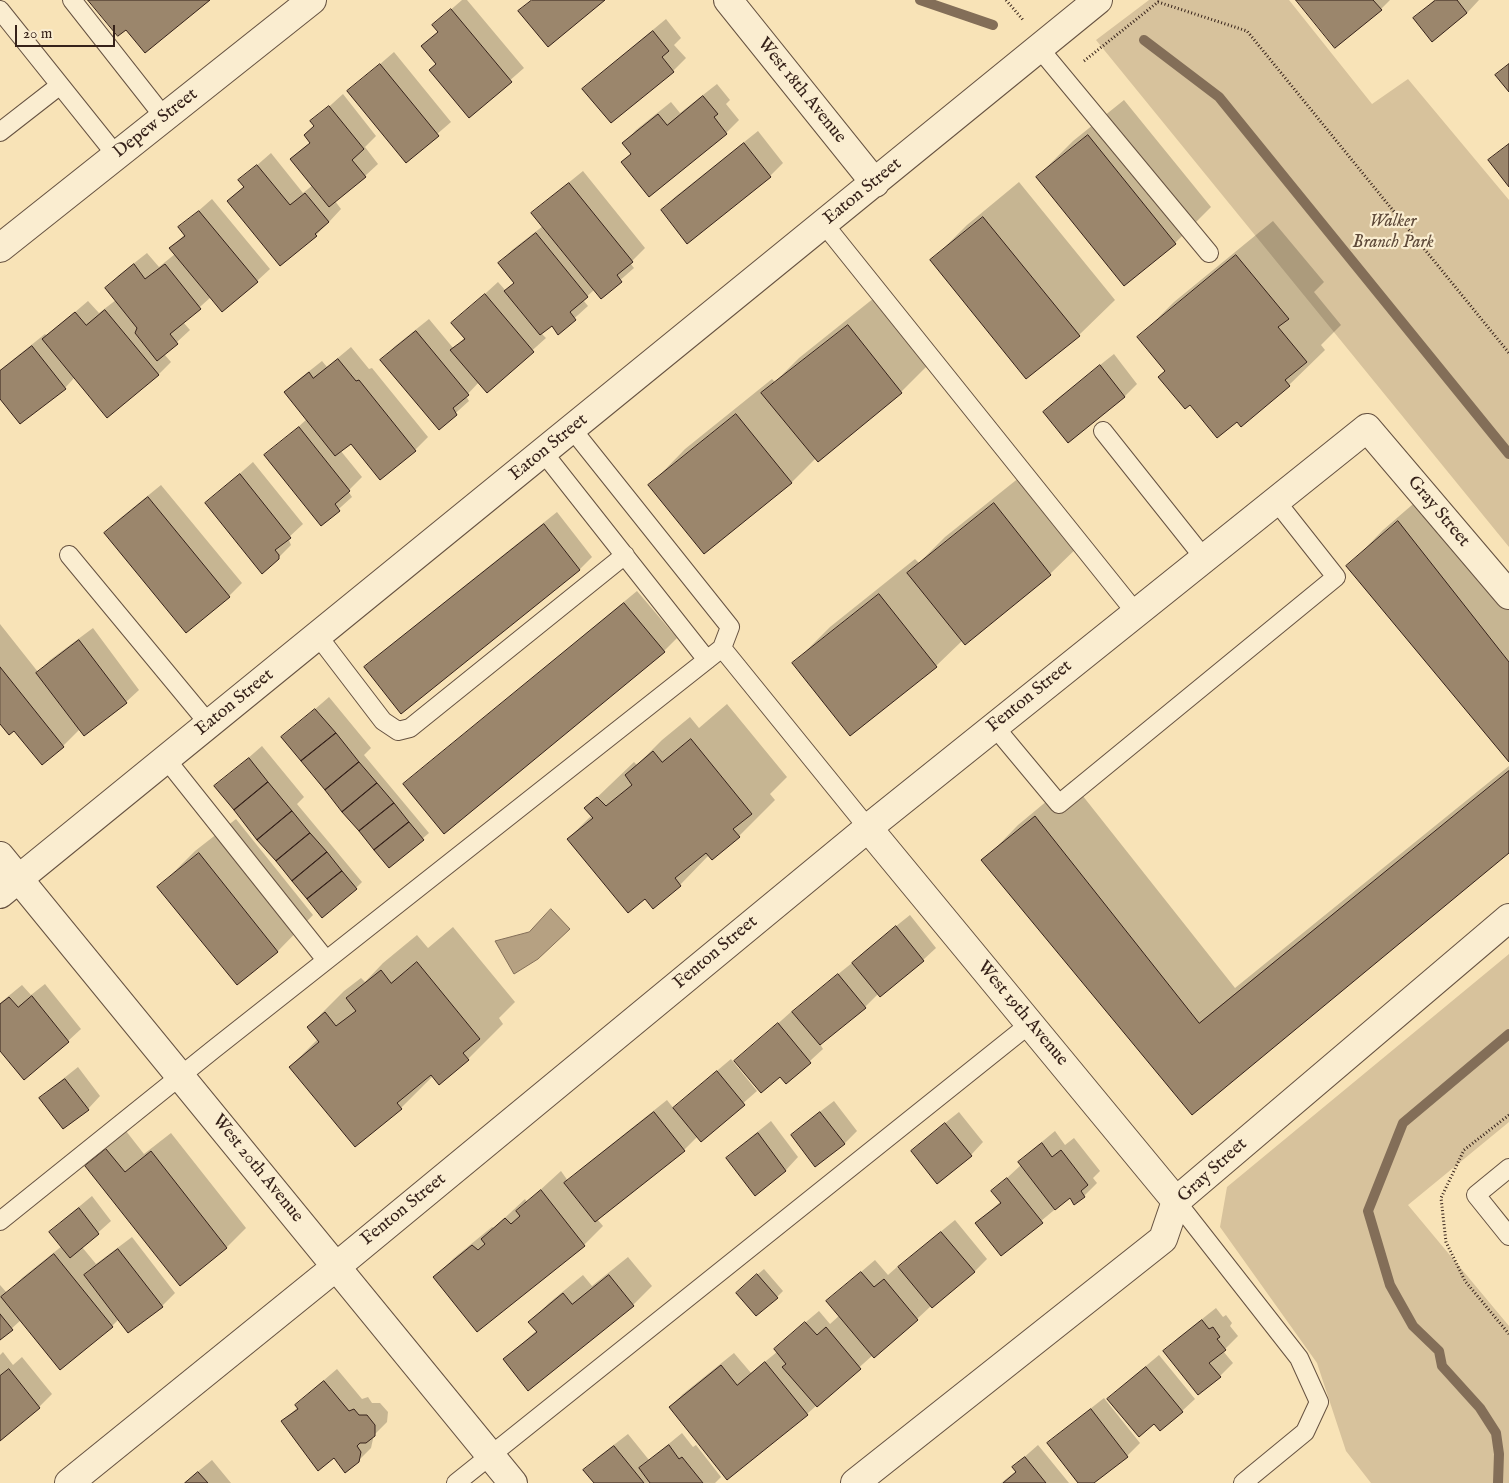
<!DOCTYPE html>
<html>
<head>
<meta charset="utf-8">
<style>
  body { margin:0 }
  #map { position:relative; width:1509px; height:1483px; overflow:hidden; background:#f8e3b7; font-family:"IM FELL English",serif }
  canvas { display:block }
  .scale { position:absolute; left:15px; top:25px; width:100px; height:22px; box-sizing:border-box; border:2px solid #36221a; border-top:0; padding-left:6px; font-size:15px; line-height:18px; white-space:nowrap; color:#36221a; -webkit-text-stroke:4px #faedd0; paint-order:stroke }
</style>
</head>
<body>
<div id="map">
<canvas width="1509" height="1483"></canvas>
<div class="scale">20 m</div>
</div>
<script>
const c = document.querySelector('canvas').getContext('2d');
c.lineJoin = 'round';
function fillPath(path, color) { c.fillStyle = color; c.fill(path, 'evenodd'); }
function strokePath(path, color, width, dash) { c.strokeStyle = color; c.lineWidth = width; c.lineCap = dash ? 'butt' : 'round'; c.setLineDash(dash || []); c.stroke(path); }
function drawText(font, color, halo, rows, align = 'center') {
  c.font = font + ' "IM FELL English",serif'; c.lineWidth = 4.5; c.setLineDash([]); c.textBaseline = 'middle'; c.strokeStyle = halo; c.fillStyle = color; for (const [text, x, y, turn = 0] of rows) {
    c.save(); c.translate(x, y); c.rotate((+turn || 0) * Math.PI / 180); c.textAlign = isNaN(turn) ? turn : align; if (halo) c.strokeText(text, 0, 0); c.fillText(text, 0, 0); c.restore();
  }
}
fillPath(new Path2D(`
  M1149,0H1289L1372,104L1408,79L1509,200V547L1096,40Z
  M1509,954V1122L1408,1205L1509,1326V1483H1371L1346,1451L1317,1363L1220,1227L1227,1187Z`), '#d7c29c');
const water = new Path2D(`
  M551,909L570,929L538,959L514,974L495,941L529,932Z`);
fillPath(water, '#b6a182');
strokePath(water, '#836e58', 1);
fillPath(new Path2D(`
  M462,0H467L524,68L469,116L437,63L423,46L439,31L447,13Z
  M1298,0H1390L1381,9Z
  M1434,0H1479L1467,13L1415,18Z
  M666,19L681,38L674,45L686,58L673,71L584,89L597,76Z
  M394,52L451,122L406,161L349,91Z
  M717,84L730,100L726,104L739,120L726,133L649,195L632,153L624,143L636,130L671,102L680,113Z
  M343,94L376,136L365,147L378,164L365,176L335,201L341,209L329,222L316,235L280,264L228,201L244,186L240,180L271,153L303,193L313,185L292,159L311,142L315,125L312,122Z
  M1124,100L1211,207L1175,243L1124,284L1037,177L1073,141Z
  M758,131L783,163L770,176L687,242L662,210L675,197Z
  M583,171L645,248L630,263L634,268L601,297L595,289L583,300L588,306L558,333L552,324L541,333L546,338L487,391L479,382L466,396L469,401L439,428L382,360L394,347L429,319L454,349L465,337L453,323L498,282L506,291L515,282L500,263L512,250L543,226L533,213L546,201Z
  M1019,182L1115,300L1079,335L932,260L967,225Z
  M212,199L270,269L257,281L211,297L183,322L190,330L164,354L171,362L158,375L75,377L65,388L0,397V370L45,334L47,336L88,301L99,313L116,300L106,288L119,275L147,253L159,267L175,254L171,248L185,234L180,227Z
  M1273,221L1324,282L1314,292L1341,325L1321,345L1325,350L1289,385L1237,420L1139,337L1174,302Z
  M884,290L937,356L901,392L816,458L792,482L704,552L650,485L685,449L772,379L775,382L799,358Z
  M351,347L369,369L372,368L428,437L415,450L351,442L340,450L362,477L348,491L352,497L321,525L266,456L307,419L285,392L298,380L322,361L327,367Z
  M1114,354L1137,384L1125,396L1068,441L1044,412L1057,399Z
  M253,462L303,524L288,538L291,545L278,558L206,503Z
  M1030,469L1086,539L1050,574L963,640L936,666L794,663L830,627L915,559L919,563L945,537Z
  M161,485L242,583L229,596L187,631L106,533L118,520Z
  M1434,486L1509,581V760L1348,566L1383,530Z
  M557,512L592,557L580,569L401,712L365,667L378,655Z
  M637,591L677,638L664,651L405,784L418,772Z
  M0,624L38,672L50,660L93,628L139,690L126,702L80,729L63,746L0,722Z
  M329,697L371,748L364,755L429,833L389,867L283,737Z
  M727,704L787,777L770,794L775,800L739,836L709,855L680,885L653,907L645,898L568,839L592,815L586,808L634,762L637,765L662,740L690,717L699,728Z
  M262,746L304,797L297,804L362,882L356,888L215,787Z
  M1509,766V851L1192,1114L983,861L1018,825L1071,781L1235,988Z
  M236,819L313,915L278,951L237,984L159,887L195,851Z
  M910,915L936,948L923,960L880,996L878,994L865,1007L820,1044L823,1049L787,1082L781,1075L736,1061L792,1011L793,1013L807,999L852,963L866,950Z
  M453,927L515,1002L499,1018L503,1024L468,1059L433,1076L401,1108L290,1067L318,1039L308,1027L344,991L361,978L365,982L383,963L417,935L428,948Z
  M45,984L81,1029L68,1041L0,1049V1003L22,985L31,995Z
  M731,1059L757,1091L701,1140L698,1136L684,1150L597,1219L603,1226L584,1245L435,1277L454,1258L492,1227L494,1228L525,1199L527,1202L561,1171L568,1181L578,1171L667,1100L674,1109L687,1096Z
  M78,1067L100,1096L88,1109L41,1098L54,1086Z
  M834,1101L857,1131L844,1144L792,1135L805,1123Z
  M959,1112L983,1142L971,1155L912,1152L925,1139Z
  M771,1121L798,1157L786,1170L755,1194L727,1159L740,1146Z
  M126,1131L144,1154L171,1133L246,1228L227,1247L86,1166L106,1147Z
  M1055,1131L1065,1145L1074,1138L1100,1171L1093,1178L1097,1183L1084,1196L1070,1197L1001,1254L976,1224L1001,1201L993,1191L1021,1165L1019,1162L1032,1150Z
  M92,1196L111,1221L82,1247L96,1264L132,1237L175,1293L162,1306L119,1319L112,1326L21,1320L0,1339V1285L7,1293L22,1278L62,1246L51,1233L63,1220Z
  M955,1220L987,1259L974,1272L931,1306L917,1319L873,1355L807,1414L670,1407L683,1394L734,1353L751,1373L777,1352L775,1349L788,1337L819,1311L830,1324L840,1315L841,1289L875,1260L888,1275L897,1267L898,1269L912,1255Z
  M628,1257L652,1286L633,1305L505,1359L537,1330L530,1322L549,1303L583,1275L592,1286Z
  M764,1269L783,1291L777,1297L743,1287Z
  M1216,1308L1223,1317L1226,1315L1232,1323L1230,1326L1238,1336L1223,1351L1233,1363L1220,1376L1165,1351L1178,1338Z
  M3,1352L13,1365L22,1357L52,1394L39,1407L0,1439V1355Z
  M1159,1355L1195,1399L1182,1411L1154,1422L1109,1399L1122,1386Z
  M337,1369L362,1399L368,1397L372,1403H380L388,1412L387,1422L372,1437L373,1439L371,1448L358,1461L334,1457L282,1422L298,1407L297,1405L310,1392Z
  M1104,1398L1140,1443L1127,1456L1092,1483H1080L1049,1443L1062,1431Z
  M682,1433L693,1447L696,1445L721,1477L715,1483H596L585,1470L598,1457L628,1434L649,1460Z
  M1038,1445L1069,1483H1001L1016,1471L1013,1467Z
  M212,1460L231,1483H184Z`), '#0003');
strokePath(new Path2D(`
  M920,0L993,25
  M1144,40L1219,97L1509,454
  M1498,1483L1499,1454L1496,1433L1480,1408L1442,1366L1439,1351L1413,1326L1390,1285L1368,1211L1403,1123L1509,1034`), '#836e58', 10);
const building = new Path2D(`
  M88,0H210L145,53L126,30L118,36Z
  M532,0H605L548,47L518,11Z
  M1296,0H1373L1382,10L1335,48Z
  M1436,0H1457L1467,13L1432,42L1413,18Z
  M451,9L512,82L469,118L429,70L436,64L421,46L438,32L432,25Z
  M653,31L669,51L662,57L674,72L611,123L582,89Z
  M380,64L439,136L406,163L347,91Z
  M1509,64V92L1495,75Z
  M703,96L718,114L714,117L727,134L649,197L621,162L631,154L622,143L658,114L667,125Z
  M329,106L364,149L352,160L366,177L329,207L290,159L310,143L304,135L314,126L310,121Z
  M1088,135L1176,244L1124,286L1036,177Z
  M744,143L771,177L687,244L661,210Z
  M1509,144V187L1488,160Z
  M257,165L290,205L305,193L329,222L315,234L317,236L280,266L227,201L244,187L238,180Z
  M569,183L633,262L617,275L622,282L601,299L531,213Z
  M199,211L258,282L222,312L169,248L185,236L178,227Z
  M983,217L1080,336L1026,379L930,260Z
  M536,233L588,297L570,312L576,320L558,335L552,326L540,335L504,291L514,283L498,263Z
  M1236,255L1289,319L1278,327L1307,362L1285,380L1290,386L1241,427L1237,422L1217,438L1190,405L1185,409L1158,377L1165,371L1137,337Z
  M134,264L145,279L165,264L201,309L170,334L178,344L157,361L135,333L137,328L105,288Z
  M485,294L534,352L487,393L450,350L465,339L451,323Z
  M105,310L159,375L107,418L42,339L75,312L86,325Z
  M848,325L902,393L818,462L761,393Z
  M416,331L469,395L453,408L457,415L439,430L380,360Z
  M32,346L66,389L20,424L0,399V371Z
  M338,359L356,381L359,380L416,451L380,480L351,444L335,456L284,392L309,372L313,378Z
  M1100,365L1125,397L1068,443L1043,412Z
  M736,414L792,483L704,554L648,485Z
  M299,427L350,491L335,504L340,511L321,526L264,455Z
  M240,474L291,538L275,550L279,555V559L262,574L205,503Z
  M148,497L230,597L186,633L104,533Z
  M994,503L1051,575L965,645L907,573Z
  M1398,521L1509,662V762L1346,566Z
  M544,524L580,570L401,714L364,667Z
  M879,594L937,667L850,736L792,663Z
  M624,603L665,652L444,834L403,784Z
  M79,640L127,703L84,736L36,673Z
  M0,667L64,747L42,765L14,731L9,735L0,724Z
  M315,709L336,733L301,761L281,737Z
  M336,733L359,762L325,790L301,761Z
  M691,739L752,814L733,829L740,837L712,860L706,853L675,878L681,886L653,909L645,899L628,913L567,839L593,818L584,808L597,797L606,806L632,785L625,775L653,751L662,762Z
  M249,758L268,782L234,810L214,786Z
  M359,762L377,783L342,812L325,790Z
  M1509,771V853L1192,1115L981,860L1035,816L1199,1023Z
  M268,782L292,811L257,840L234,810Z
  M377,783L394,803L359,831L342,812Z
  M394,803L409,822L374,850L359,831Z
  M292,811L310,833L276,861L257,840Z
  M409,822L424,840L389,868L374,850Z
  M310,833L327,852L292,881L276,861Z
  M327,852L342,871L307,899L292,881Z
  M199,853L278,952L237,985L157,887Z
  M342,871L357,889L322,918L307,899Z
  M896,926L924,961L880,997L852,963Z
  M417,962L480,1039L463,1053L469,1060L439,1085L431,1075L397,1103L402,1109L355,1147L289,1067L319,1042L307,1027L325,1012L336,1026L356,1011L346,998L381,970L391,983Z
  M838,974L866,1008L820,1045L792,1012Z
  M32,996L69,1042L24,1080L0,1051V1004L9,997L18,1007Z
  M778,1023L811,1063L786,1084L780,1077L761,1093L734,1061Z
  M717,1071L745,1105L701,1142L673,1108Z
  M65,1079L89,1110L63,1129L39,1098Z
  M654,1112L685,1151L595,1222L564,1183Z
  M820,1112L845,1144L815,1167L791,1135Z
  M945,1123L972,1156L937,1184L911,1151Z
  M758,1133L786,1171L755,1196L726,1158Z
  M1042,1143L1052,1157L1061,1150L1088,1185L1081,1191L1085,1197L1074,1205L1070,1198L1055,1210L1018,1162Z
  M106,1149L125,1172L151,1151L227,1248L180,1286L85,1166Z
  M1007,1178L1043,1223L1001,1256L975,1223L1001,1203L991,1191Z
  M541,1190L585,1246L477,1332L433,1277L472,1245L478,1250L485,1244L481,1239L505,1218L511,1224L520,1216L516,1211Z
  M79,1208L99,1234L70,1258L49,1232Z
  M941,1232L975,1272L932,1308L898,1267Z
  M118,1249L163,1307L128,1333L84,1275Z
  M54,1254L113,1327L60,1370L1,1297Z
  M861,1272L874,1287L884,1279L918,1320L874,1358L826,1301Z
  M757,1274L778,1298L756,1316L736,1293Z
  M609,1275L634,1306L528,1391L503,1359L537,1332L528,1322L563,1293L572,1304Z
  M0,1314L13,1330L0,1340Z
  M1202,1320L1209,1329L1213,1327L1220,1337L1217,1339L1226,1350L1209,1363L1221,1377L1198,1395L1163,1351Z
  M805,1322L817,1335L826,1327L861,1369L817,1407L782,1367L786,1364L774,1349Z
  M765,1362L808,1415L727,1480L669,1407L721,1365L737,1385Z
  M1146,1367L1183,1412L1160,1431L1154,1424L1139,1437L1107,1399Z
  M9,1369L40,1408L0,1441V1376Z
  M324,1381L349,1411L354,1409L359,1415H367L375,1425V1436L366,1443H360L357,1446L361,1452L359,1462L345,1473L334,1458L318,1471L281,1421L298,1409L295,1405Z
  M1091,1409L1128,1457L1094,1483H1078L1047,1443Z
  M669,1445L679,1459L682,1457L703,1483H650L639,1468Z
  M614,1446L644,1483H594L583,1470Z
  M1025,1457L1046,1483H1003L1016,1472L1012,1467Z
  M198,1472L208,1483H185Z`);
fillPath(building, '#9b866c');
strokePath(building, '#36221a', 1);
const service = new Path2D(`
  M72,0L164,117
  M0,10L116,155
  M1039,48L1209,253
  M0,132L59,86
  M824,224L1136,613
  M572,429L730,627L722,648L868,828
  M1103,431L1204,558
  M543,452L707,660
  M69,555L209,724
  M318,636L383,721L398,731L410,728L625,555
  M994,726L1059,804L1336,577L1276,501
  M166,759L326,960
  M1509,1168L1476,1195L1509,1236
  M1176,1201L1299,1358L1319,1402L1305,1432L1243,1483
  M0,1221L214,1049L722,648
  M456,1483L1031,1023`);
const minor = new Path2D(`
  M728,0L875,183
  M0,248L312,0
  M868,828L1176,1201
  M0,894L1098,0
  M69,1483L337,1266L868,828L1367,428L1509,595
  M855,1483L1163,1239L1176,1201L1509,918`);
const tertiary = new Path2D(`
  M0,856L513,1483`);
strokePath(service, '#665241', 20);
strokePath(minor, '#665241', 30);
strokePath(tertiary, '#665241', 30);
strokePath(new Path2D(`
  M1006,0L1024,21
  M1084,61L1158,2L1247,31L1509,353
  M1509,1115L1464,1150L1441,1198L1446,1242L1465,1281L1509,1334`), '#36221a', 3, [1, 2.5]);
strokePath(service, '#faedd0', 18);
strokePath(minor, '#faedd0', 28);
strokePath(tertiary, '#faedd0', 28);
drawText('18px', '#36221a', '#faedd0', [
  ["West 18th Avenue",801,91,51],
  ["Depew Street",156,124,-38],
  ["Eaton Street",863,192,-39],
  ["Eaton Street",549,448,-39],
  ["Gray Street",1438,512,50],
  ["Fenton Street",1030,697,-39],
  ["Eaton Street",235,703,-39],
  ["Fenton Street",716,953,-40],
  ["West 19th Avenue",1022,1014,50],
  ["West 20th Avenue",257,1169,51],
  ["Gray Street",1213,1171,-42],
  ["Fenton Street",404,1210,-39]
]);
drawText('italic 18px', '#5e4a3a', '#faedd0', [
  ["Walker",1393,222],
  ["Branch Park",1393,243]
]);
</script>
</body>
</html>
